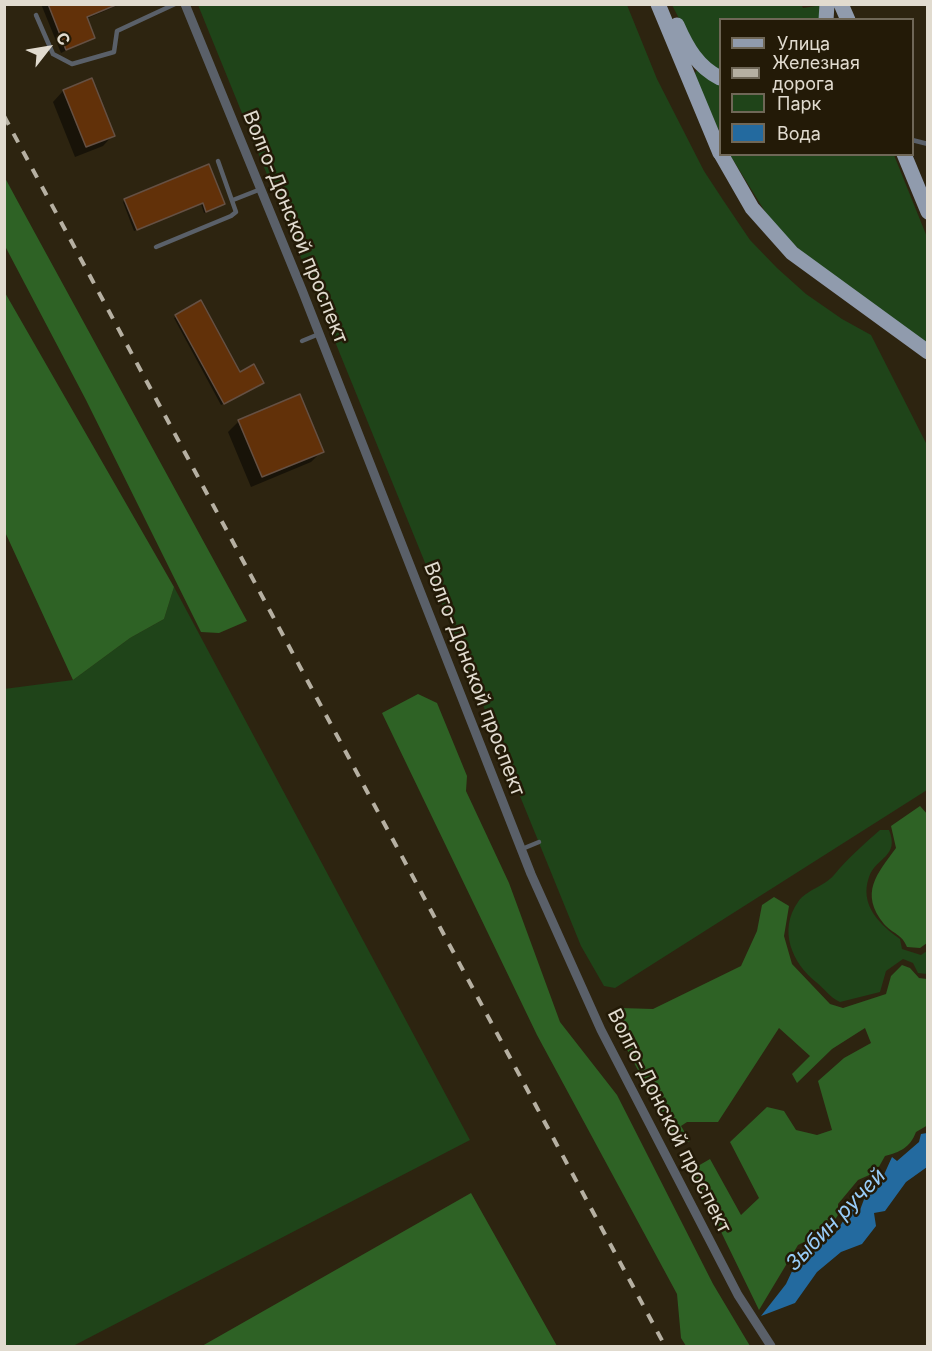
<!DOCTYPE html>
<html>
<head>
<meta charset="utf-8">
<style>
  body { margin:0 }
  #map { position:relative; width:932px; height:1351px; overflow:hidden; background:#2d2410; font-family:Inter,sans-serif }
  canvas { display:block }
  .frame { position:absolute; inset:0; border:6px solid #e1dbcf; pointer-events:none }
  .legend { position:absolute; left:719px; top:18px; width:195px; height:138px; box-sizing:border-box; background:#231a07; border:2px solid #6f6757; margin:0; padding:8px 10px; list-style:none; font-size:18px; color:#e1dbcf }
  .legend li { display:flex; align-items:center; gap:12px; height:30px }
  .legend b { width:30px; border:2px solid #6f6757 }
  .north { position:absolute; left:18px; top:18px; width:60px; height:60px; -webkit-text-stroke:4px #231a07; paint-order:stroke; rotate:59deg; font-size:16px; font-weight:700; line-height:24px; text-align:center; color:#e1dbcf }
  .north::after { content:''; display:block; margin:auto; width:21px; height:27px; background:#e1dbcf; clip-path:polygon(50% 0,100% 100%,50% 72%,0 100%) }
</style>
</head>
<body>
<div id="map">
<canvas width="932" height="1351"></canvas>
<div class="frame"></div>
<ul class="legend">
<li><b style="height:8px;background:#909bad"></b>Улица</li>
<li><b style="height:8px;background:#b6b0a2"></b>Железная дорога</li>
<li><b style="height:16px;background:#1f4419"></b>Парк</li>
<li><b style="height:16px;background:#236a9f"></b>Вода</li>
</ul>
<div class="north">С</div>
</div>
<script>
const c = document.querySelector('canvas').getContext('2d');
c.lineJoin = 'round';
function fillPath(path, color) { c.fillStyle = color; c.fill(path, 'evenodd'); }
function strokePath(path, color, width, dash) { c.strokeStyle = color; c.lineWidth = width; c.lineCap = dash ? 'butt' : 'round'; c.setLineDash(dash || []); c.stroke(path); }
function drawText(font, color, halo, rows, align = 'center') {
  c.font = font + ' Inter,sans-serif'; c.lineWidth = 5; c.setLineDash([]); c.textBaseline = 'middle'; c.strokeStyle = halo; c.fillStyle = color; for (const [text, x, y, turn = 0] of rows) {
    c.save(); c.translate(x, y); c.rotate((+turn || 0) * Math.PI / 180); c.textAlign = isNaN(turn) ? turn : align; if (halo) c.strokeText(text, 0, 0); c.fillText(text, 0, 0); c.restore();
  }
}
fillPath(new Path2D(`
  M801,4L803,8L822,5L821,20H720V73L700,59L672,5Z
  M198,5H627L657,79L704,171L723,200L750,240L777,268L806,294L842,319L871,335L927,445V790L615,988L604,986L581,946Z
  M697,70L720,85V133L694,75Z
  M730,155H894L927,237V345L812,261L774,226Z
  M174,587L470,1140L73,1346H5L4,689L73,680L130,638L164,619Z
  M880,830H889C900,857 876,857 869,877C859,905 880,925 900,939L902,949L921,955L927,951V974L918,973L913,963L903,959L886,971L880,992L840,1002C829,997 825,989 816,982C792,963 778,930 798,902C806,890 825,886 834,875C848,858 864,844 880,830Z`), '#1f4419');
fillPath(new Path2D(`
  M4,176L18,202L247,621L219,633L201,632L86,400L5,246Z
  M4,291L174,587L164,619L130,638L73,680L5,532Z
  M418,694L437,703L467,776L466,791L509,883L560,1022L617,1095L713,1284L750,1346H686L681,1338L677,1294L537,1035L382,713Z
  M920,806L928,815L927,943L920,948L907,947C902,934 893,934 884,924C859,893 877,874 896,848L891,826Z
  M774,897L789,906L784,936L792,964L830,1004L843,1008L886,994L891,976L902,965L910,968L919,978L927,979L928,1125L916,1132C910,1148 900,1152 885,1156L876,1172L858,1180L838,1204V1215L828,1230L798,1245L759,1310L691,1170L710,1159L741,1215L759,1198L730,1142L767,1107L784,1111L796,1130L817,1135L832,1130L818,1081L844,1058L871,1043L865,1028L832,1049L797,1083L792,1074L810,1056L779,1028L718,1122H687L681,1126L690,1141L678,1145L608,1014L620,1008L653,1009L741,966L757,931L762,905Z
  M471,1193L557,1346H202Z`), '#2e6225');
fillPath(new Path2D(`
  M927,1133V1167L906,1182L885,1211L874,1213L876,1226L862,1244L841,1252L817,1272L795,1303L761,1316L786,1284L802,1250L835,1234L847,1215L846,1204L860,1210L866,1194L865,1182L882,1179L892,1157L897,1161L919,1142L921,1134Z`), '#236a9f');
fillPath(new Path2D(`
  M41,4H121L86,19L93,37L61,53Z
  M91,80L113,135L103,146L75,157L53,102L63,91Z
  M209,166L224,203L222,205L204,213L201,204L134,231L123,202L125,200Z
  M200,302L239,374L260,384L221,405L174,318Z
  M239,421L322,451L311,462L251,487L228,432Z`), '#0007');
const building = new Path2D(`
  M48,4H116V5L87,17L95,38L66,50Z
  M92,78L115,136L86,147L63,90Z
  M209,164L225,204L206,212L203,203L137,230L124,199Z
  M201,300L240,372L254,364L264,383L224,404L175,315Z
  M300,394L324,452L262,477L238,420Z`);
fillPath(building, '#623109');
strokePath(building, '#655043', 1.5);
strokePath(new Path2D(`
  M36,15L53,54L72,64L114,52L117,31L175,4
  M912,140L928,144
  M233,200L261,189
  M156,247L231,216L236,212L218,161
  M302,341L319,334
  M522,849L539,842`), '#5a6069', 4.5);
strokePath(new Path2D(`
  M185,4L302,290L531,874L601,1030L738,1295L771,1346`), '#5a6069', 9);
strokePath(new Path2D(`
  M658,4L720,153
  M841,4L848,20
  M826,20L827,4
  M677,25C687,48 698,67 720,78
  M721,154L752,208L792,253L928,352
  M904,154L928,212`), '#909bad', 15);
strokePath(new Path2D(`
  M4,116L665,1346`), '#b6b0a2', 4, [10, 10]);
drawText('20px', '#e1dbcf', '#231a07', [
  ["Волго-Донской проспект",295,227,68],
  ["Волго-Донской проспект",474,679,69],
  ["Волго-Донской проспект",669,1121,63]
]);
drawText('italic 21px', '#98ccf8', '#231a07', [
  ["Зыбин ручей",836,1220,-46]
]);
</script>
</body>
</html>
